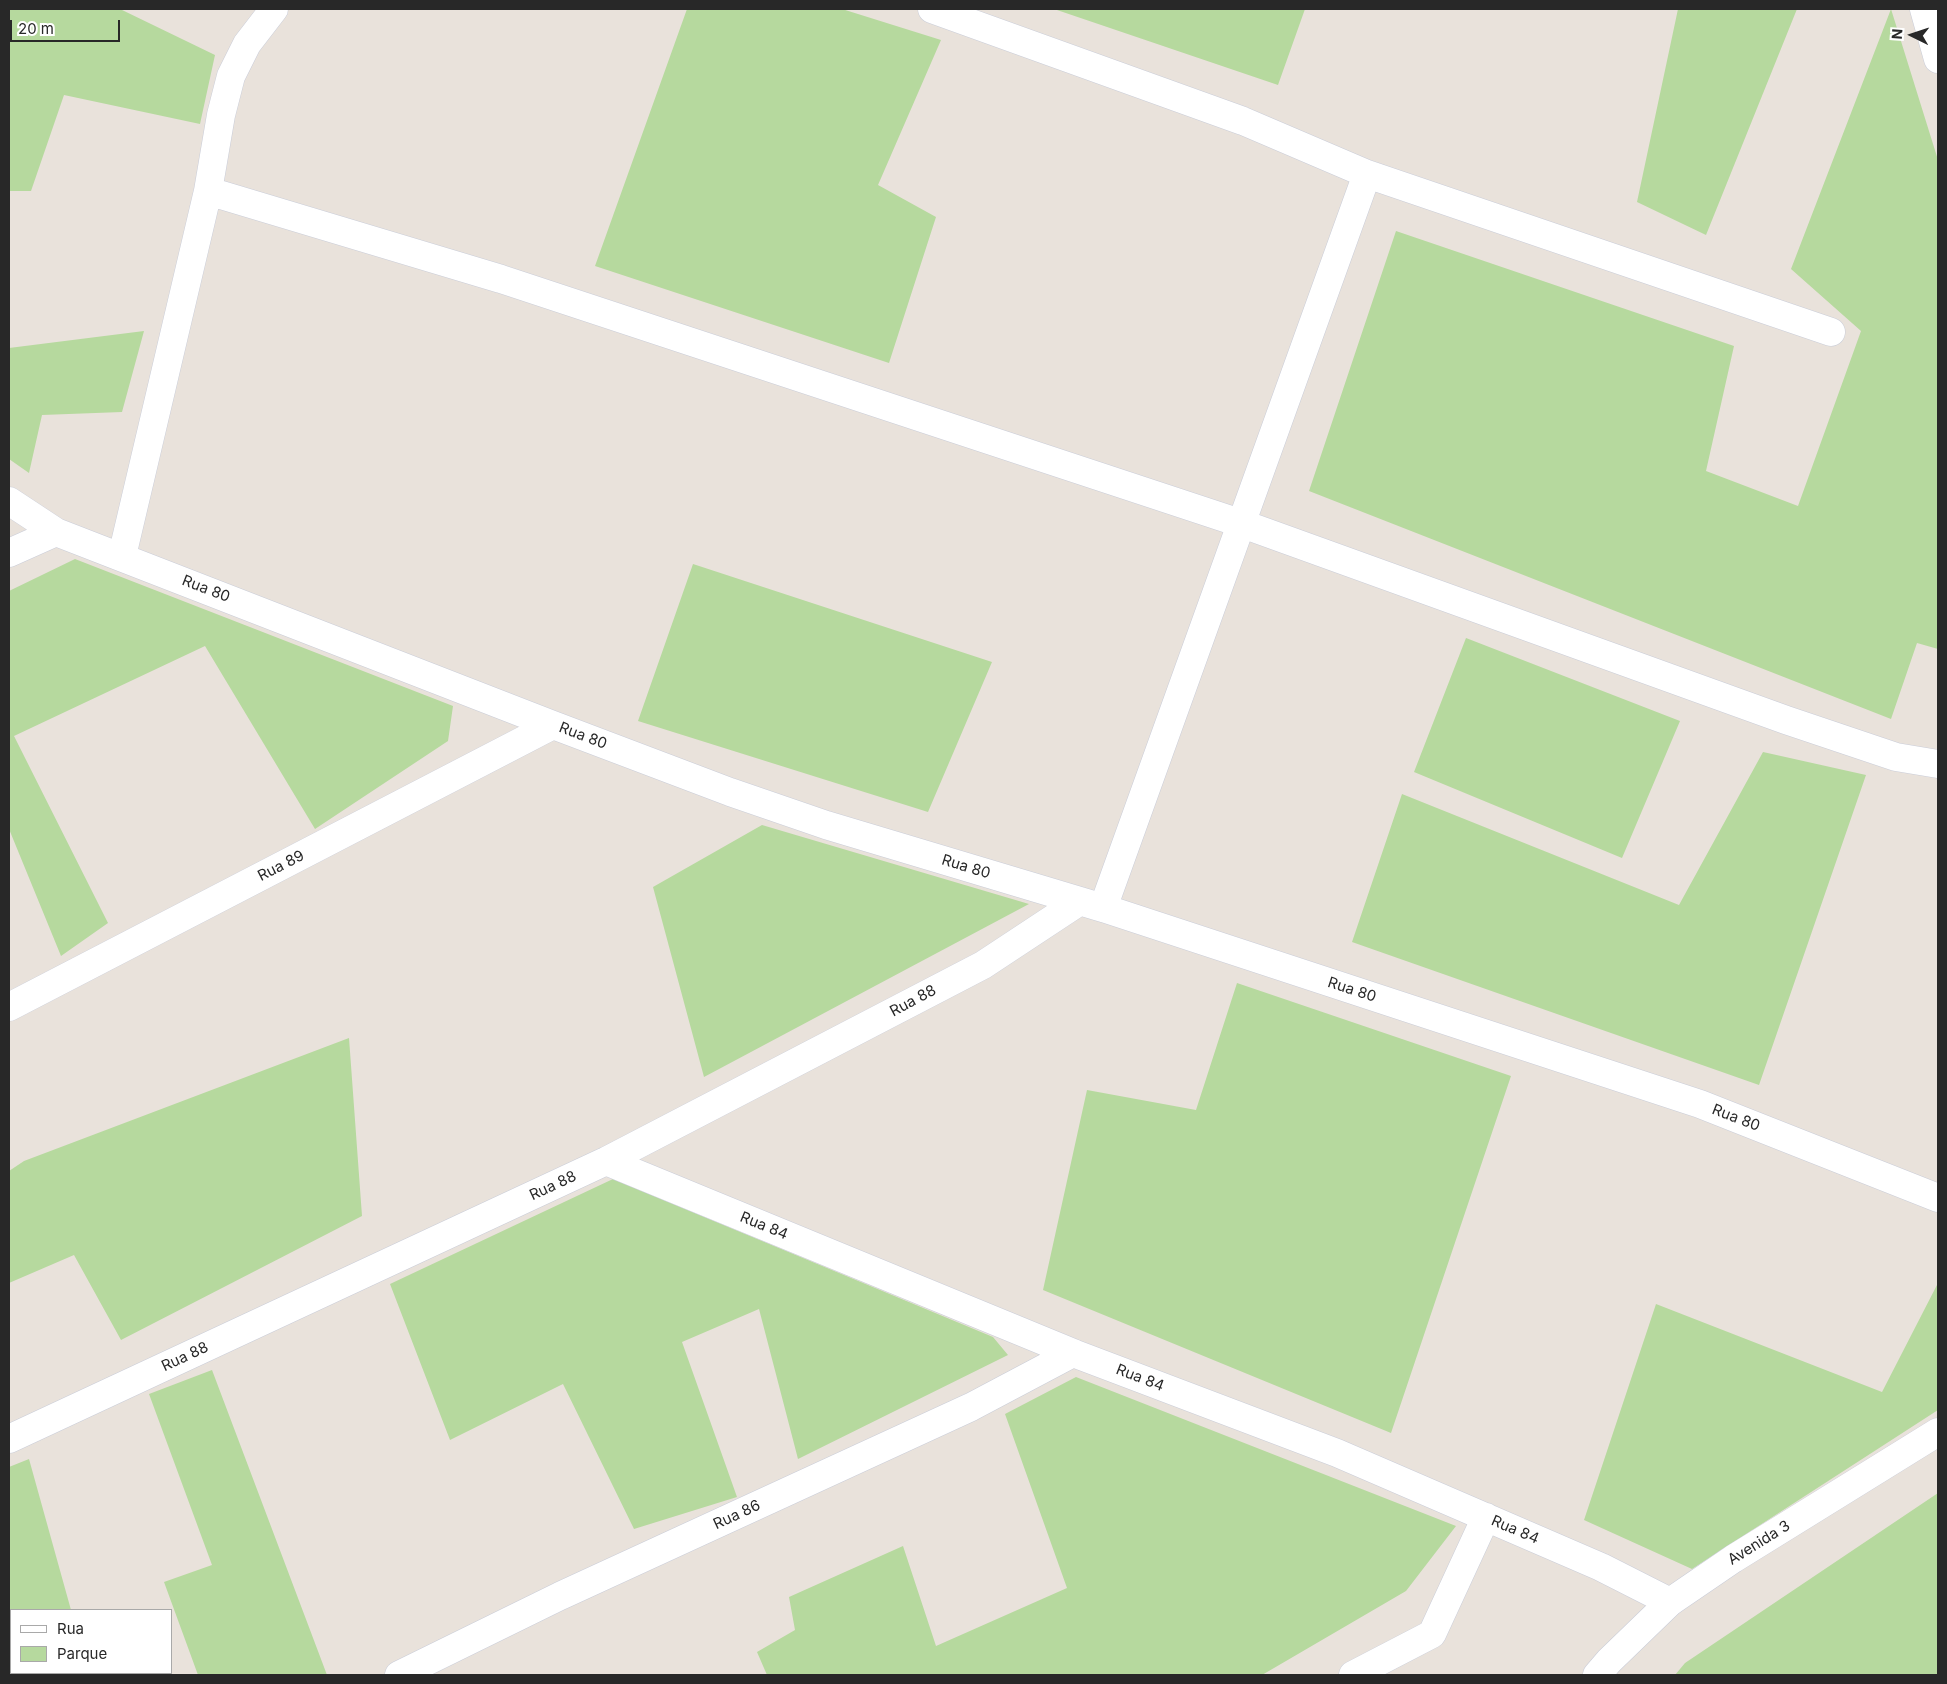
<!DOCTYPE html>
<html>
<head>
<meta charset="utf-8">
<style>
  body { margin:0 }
  #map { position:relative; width:1947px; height:1684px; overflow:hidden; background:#e9e2db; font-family:Inter,sans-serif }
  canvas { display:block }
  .frame { position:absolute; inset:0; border:10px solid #282828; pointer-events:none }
  .legend { position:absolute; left:10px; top:1609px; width:162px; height:65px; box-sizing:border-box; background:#fff; border:1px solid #a9a9a9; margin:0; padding:6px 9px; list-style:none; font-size:15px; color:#282828 }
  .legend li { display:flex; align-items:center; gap:10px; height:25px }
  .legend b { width:25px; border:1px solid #a9a9a9 }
  .north { position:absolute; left:1887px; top:10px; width:50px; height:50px; -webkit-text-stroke:4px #fff; paint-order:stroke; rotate:274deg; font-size:14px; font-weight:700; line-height:20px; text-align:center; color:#282828 }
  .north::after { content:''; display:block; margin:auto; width:18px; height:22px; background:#282828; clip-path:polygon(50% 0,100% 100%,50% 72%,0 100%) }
  .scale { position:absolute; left:10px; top:20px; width:110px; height:22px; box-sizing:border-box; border:2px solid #282828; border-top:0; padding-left:6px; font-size:15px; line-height:18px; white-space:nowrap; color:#282828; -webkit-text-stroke:4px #fff; paint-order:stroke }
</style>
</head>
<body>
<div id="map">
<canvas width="1947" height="1684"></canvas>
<div class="frame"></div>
<ul class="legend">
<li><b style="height:6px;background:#fff"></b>Rua</li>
<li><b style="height:14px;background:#b6d99e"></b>Parque</li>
</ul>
<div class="north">N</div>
<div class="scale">20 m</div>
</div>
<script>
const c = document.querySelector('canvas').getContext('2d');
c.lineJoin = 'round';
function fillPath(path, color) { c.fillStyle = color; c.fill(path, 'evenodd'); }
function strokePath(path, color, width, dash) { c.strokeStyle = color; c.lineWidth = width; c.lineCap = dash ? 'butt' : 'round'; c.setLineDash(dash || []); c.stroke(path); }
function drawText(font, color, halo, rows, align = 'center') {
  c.font = font + ' Inter,sans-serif'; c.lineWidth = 4; c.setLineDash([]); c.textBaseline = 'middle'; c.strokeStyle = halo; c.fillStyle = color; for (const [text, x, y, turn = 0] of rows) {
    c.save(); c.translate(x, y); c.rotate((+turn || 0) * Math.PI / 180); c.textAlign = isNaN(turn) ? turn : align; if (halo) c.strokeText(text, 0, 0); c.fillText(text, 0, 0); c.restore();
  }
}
fillPath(new Path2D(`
  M9,9H120L215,55L200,124L64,95L31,191H9Z
  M687,9H842L941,40L878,185L936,217L889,363L595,266Z
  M1054,9H1305L1278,85Z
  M1678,9H1797L1706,235L1637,202Z
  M1891,9L1938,160V649L1917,643L1891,719L1309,491L1396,231L1734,346L1706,471L1798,506L1861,331L1791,269Z
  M144,331L122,412L42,415L29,473L9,459V348Z
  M75,559L453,706L448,741L315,829L205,646L14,736L108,923L61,956L9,829V591Z
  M693,564L992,662L928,812L638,721Z
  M1466,638L1680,721L1622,858L1414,772Z
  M1763,752L1866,775L1759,1085L1352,942L1402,794L1679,905Z
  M762,825L1029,904L704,1077L653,887Z
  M1237,983L1511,1076L1391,1433L1043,1290L1087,1090L1196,1110Z
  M349,1038L362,1216L121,1340L74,1255L9,1283V1171L24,1161Z
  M613,1179L993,1337L1008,1355L798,1459L759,1309L682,1342L737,1497L634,1529L563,1384L450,1440L390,1284Z
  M1938,1283V1410L1692,1569L1584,1520L1656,1304L1882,1392Z
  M212,1370L327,1675H198L164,1582L212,1565L149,1394Z
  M1076,1377L1456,1526L1406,1591L1262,1675H767L757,1652L795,1630L789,1597L903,1546L936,1646L1067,1588L1005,1414Z
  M29,1459L71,1610H11V1648L9,1649V1467Z
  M1938,1493V1675H1675L1685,1663Z`), '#b6d99e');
const street = new Path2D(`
  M932,9L1243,121L1367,174L1831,332
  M1924,9L1938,59
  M208,191L501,279L1240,523L1786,720L1896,757L1938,764
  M9,501L56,532L553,725L730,792L826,825L1103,908L1700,1104L1938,1198
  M9,553L56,532
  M122,556L208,191L221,115L231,76L247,44L274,9
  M1103,908L1367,174
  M9,1007L553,725
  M606,1161L1073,1353L1337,1453L1601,1567L1670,1602
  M9,1439L606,1161L983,965L1080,901
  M399,1675L560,1596L971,1407L1073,1353
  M1353,1675L1432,1634L1486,1517`);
const secondary = new Path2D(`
  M1597,1675L1609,1661L1670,1602L1733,1559L1938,1432`);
strokePath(street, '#cacdd8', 29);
strokePath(secondary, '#cacdd8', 29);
strokePath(street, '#fff', 28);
strokePath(secondary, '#fff', 28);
drawText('15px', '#282828', '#fff', [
  ["Rua 80",206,589,21],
  ["Rua 80",583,736,21],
  ["Rua 89",281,866,-27],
  ["Rua 80",966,867,17],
  ["Rua 80",1352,990,18],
  ["Rua 88",913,1001,-28],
  ["Rua 80",1736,1118,21],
  ["Rua 88",553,1186,-25],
  ["Rua 84",764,1226,22],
  ["Rua 88",185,1357,-25],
  ["Rua 84",1140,1378,21],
  ["Rua 86",737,1515,-25],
  ["Rua 84",1515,1530,23],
  ["Avenida 3",1759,1543,-32]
]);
</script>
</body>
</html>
